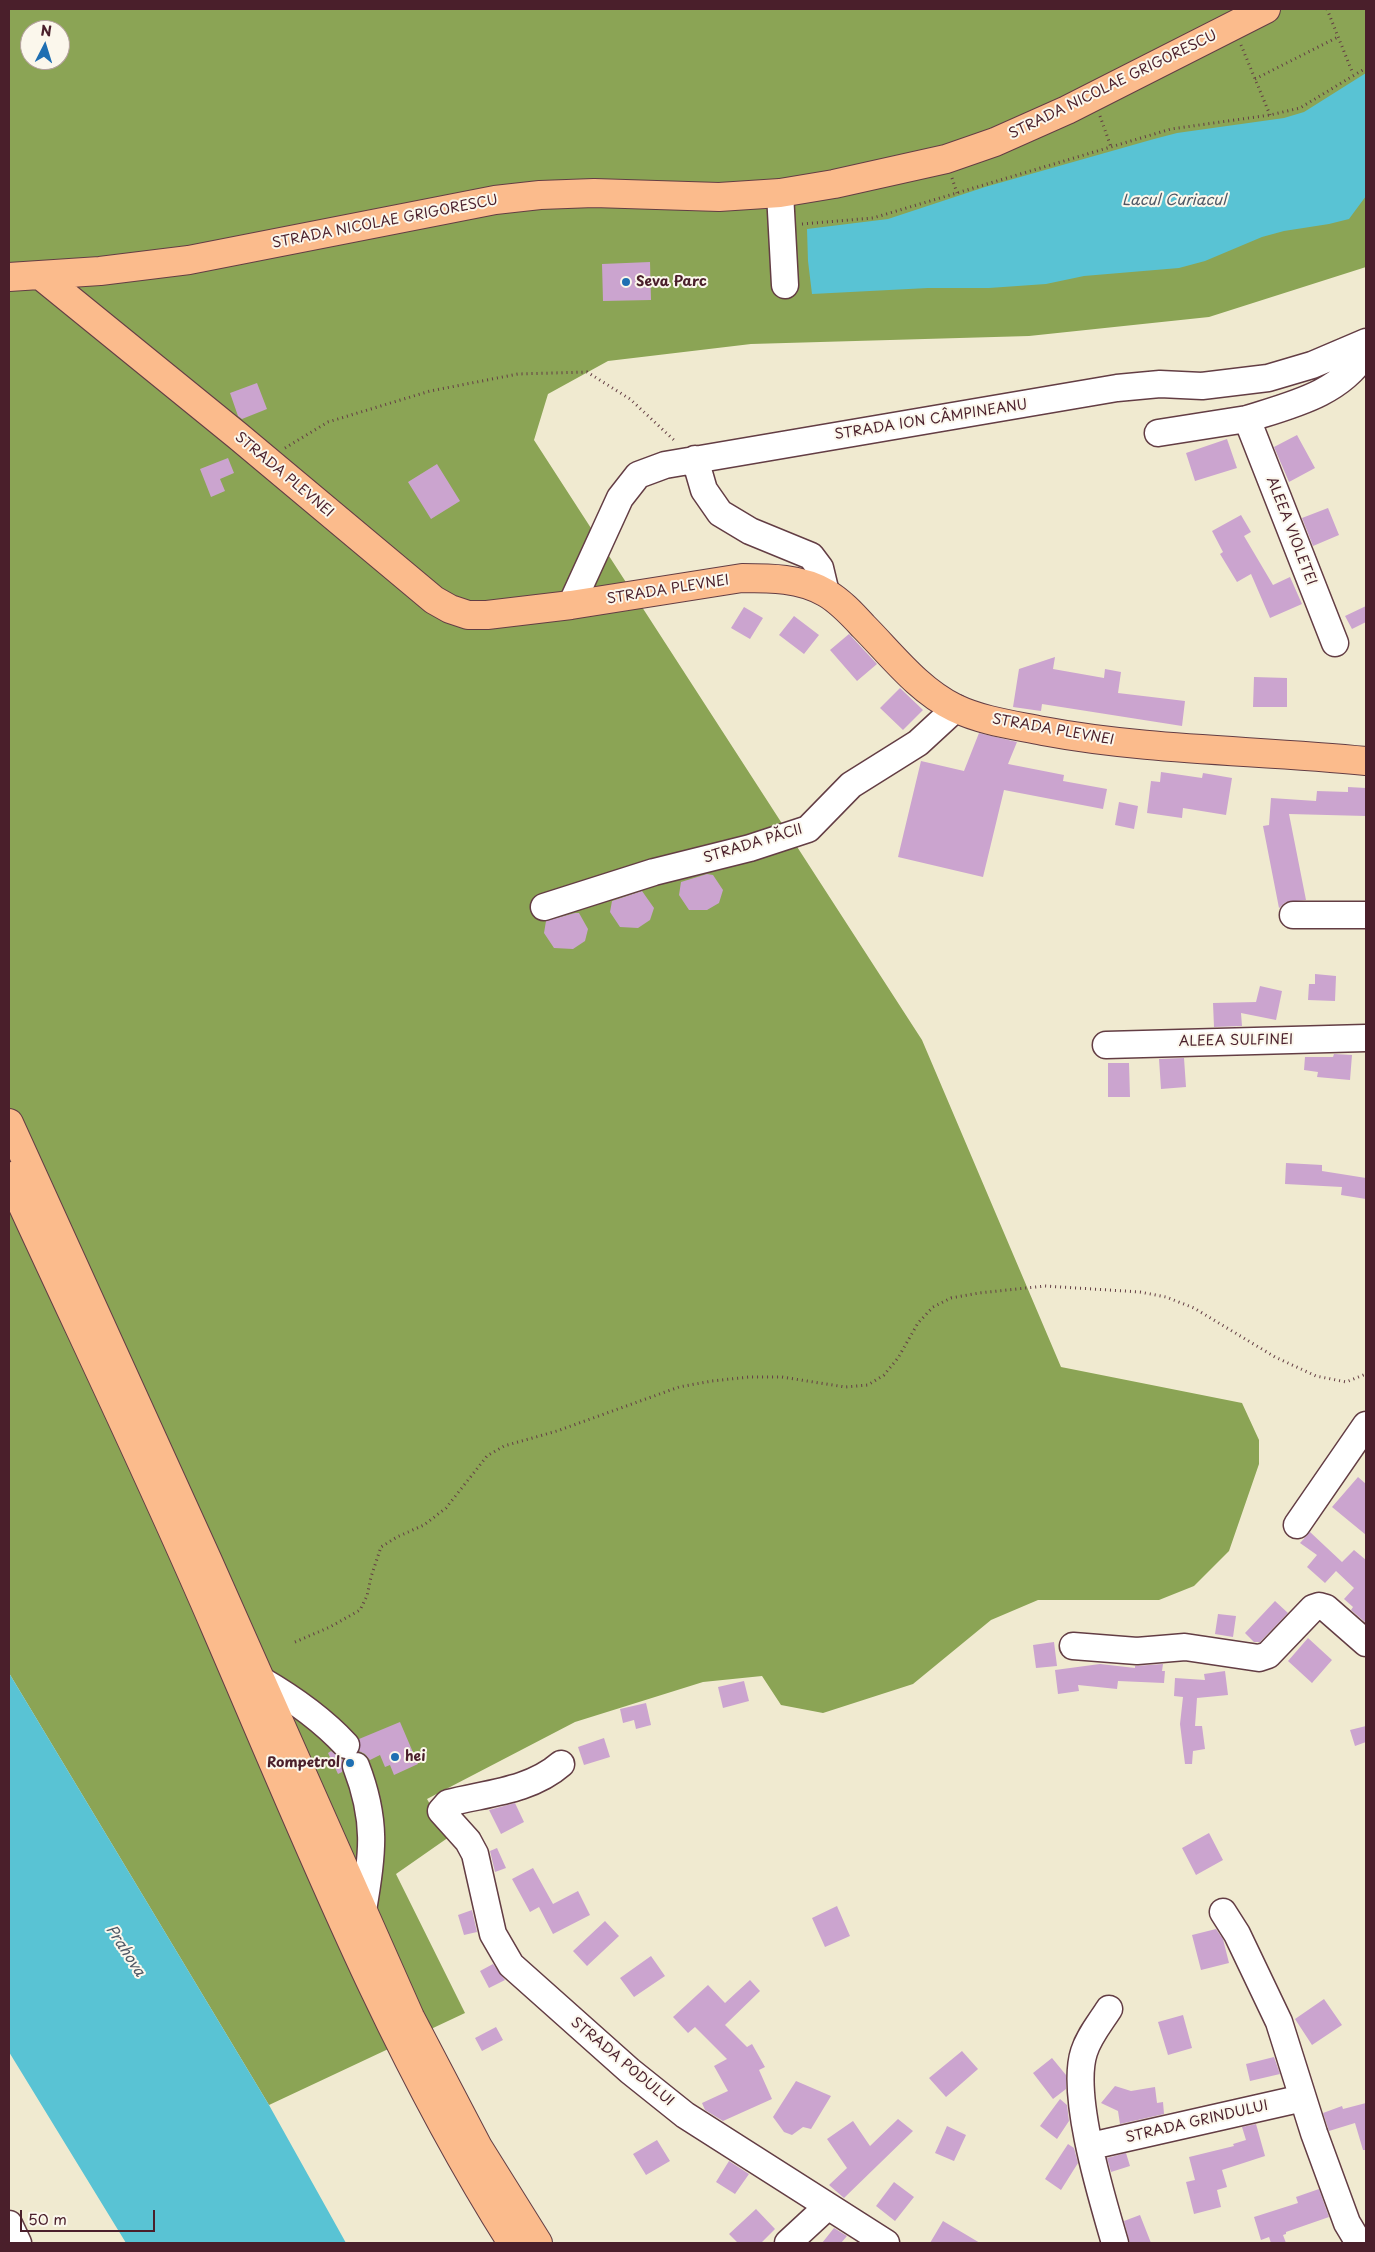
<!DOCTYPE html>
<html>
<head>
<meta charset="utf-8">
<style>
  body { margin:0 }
  #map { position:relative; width:1375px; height:2252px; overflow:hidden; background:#f0ead0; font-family:"Playpen Sans",sans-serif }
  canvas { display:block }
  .frame { position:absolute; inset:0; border:10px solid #4a1f2b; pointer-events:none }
  .north { position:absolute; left:20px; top:20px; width:50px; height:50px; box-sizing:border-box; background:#fbf7ec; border:1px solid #b4a19f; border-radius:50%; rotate:5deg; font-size:14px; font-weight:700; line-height:20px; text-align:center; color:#4a1f2b }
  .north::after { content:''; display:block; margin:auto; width:18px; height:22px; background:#1f6fb2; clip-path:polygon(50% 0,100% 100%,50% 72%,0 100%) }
  .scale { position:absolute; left:20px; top:2210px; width:135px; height:22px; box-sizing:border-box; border:2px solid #4a1f2b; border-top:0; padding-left:6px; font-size:15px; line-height:18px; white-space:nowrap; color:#4a1f2b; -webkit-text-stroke:4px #fbf7ec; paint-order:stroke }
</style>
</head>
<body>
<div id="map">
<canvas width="1375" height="2252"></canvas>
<div class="frame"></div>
<div class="north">N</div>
<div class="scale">50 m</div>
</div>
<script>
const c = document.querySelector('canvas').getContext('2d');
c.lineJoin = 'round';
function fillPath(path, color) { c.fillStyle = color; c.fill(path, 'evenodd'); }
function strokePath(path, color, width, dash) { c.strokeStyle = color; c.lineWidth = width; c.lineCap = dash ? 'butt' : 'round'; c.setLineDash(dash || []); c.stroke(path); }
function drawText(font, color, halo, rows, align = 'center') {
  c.font = font + ' "Playpen Sans",sans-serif'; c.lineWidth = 4; c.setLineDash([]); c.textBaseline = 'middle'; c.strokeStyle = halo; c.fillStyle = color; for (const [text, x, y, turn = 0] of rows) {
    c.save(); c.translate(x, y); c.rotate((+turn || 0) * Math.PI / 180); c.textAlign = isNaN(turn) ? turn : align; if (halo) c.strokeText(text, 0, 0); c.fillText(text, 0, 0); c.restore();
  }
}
fillPath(new Path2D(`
  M9,9H1366V267L1209,317L1029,336L751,344L608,361L548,394L534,440L922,1040L1061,1367L1242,1403L1259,1440V1464L1229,1551L1194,1586L1159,1600H1038L991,1620L913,1684L823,1713L781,1705L762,1676L703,1682L575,1722L427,1799L449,1837L396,1874L465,2013L269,2105L9,1673ZM30,30H60V60H30Z`), '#8ba455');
fillPath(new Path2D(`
  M1366,73V196L1349,219L1329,224L1284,231L1262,237L1205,261L1179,268L1084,276L1046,284L989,288H928L812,294L808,261L807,229L888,219L985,187L1154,139L1177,133L1284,118L1304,112Z
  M9,1673L269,2105L346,2243H126L9,2052Z`), '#59c3d4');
fillPath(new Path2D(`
  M650,262L651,300L603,301L602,264Z
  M257,383L267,409L242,419L238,416L230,393Z
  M1297,435L1315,468L1289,482L1274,447Z
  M1227,439L1237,468L1195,481L1186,453Z
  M228,458L234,473L220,479L225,491L211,497L200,469Z
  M437,464L460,501L431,519L408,482Z
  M1328,508L1339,535L1313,546L1302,518Z
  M1241,515L1251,532L1244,536L1273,585L1290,577L1302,604L1270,618L1251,574L1237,582L1220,554L1223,552L1212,531Z
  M1366,606V622L1352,629L1345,616Z
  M744,607L763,618L750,639L731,628Z
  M794,616L819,635L804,654L779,635Z
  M849,634L877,664L857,681L830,650Z
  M1055,657L1053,669L1104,678L1105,669L1121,672L1118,693L1185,701L1182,726L1042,704L1041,711L1013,707L1019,669Z
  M1254,677L1287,678V707H1253Z
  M900,688L923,710L903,730L880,708Z
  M979,733L1017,742L1008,764L1064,775L1063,781L1107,789L1103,809L1004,790L983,877L898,857L921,761L964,771Z
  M1161,772L1202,778L1203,773L1232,778L1226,815L1183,808L1182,818L1147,813L1151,781L1160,782Z
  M1348,787L1366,788V816L1289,814L1306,900L1286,902L1279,908L1263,826L1269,825L1271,798L1316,801L1317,791L1348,792Z
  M1119,802L1138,806L1134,829L1115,825Z
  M707,874L713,875L723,890L719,903L707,910H689L679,895L681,882Z
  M642,891L654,908L650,920L638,928L620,927L610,912L612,901Z
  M575,913H579L588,929L585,941L573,949L554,948L544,933L546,921Z
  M1315,974L1336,976L1335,1001L1308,1000L1309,984H1315Z
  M1260,986L1282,991L1276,1020L1241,1013L1242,1026L1214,1027L1213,1003L1256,1002Z
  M1334,1054L1352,1055L1350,1080L1317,1077L1318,1072L1304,1070L1305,1057H1333Z
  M1184,1058L1186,1087L1161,1089L1159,1059Z
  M1108,1063H1129L1130,1097H1108Z
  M1286,1163L1322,1165V1171L1366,1178V1199L1341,1195L1342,1187L1285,1184Z
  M1358,1477L1366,1484V1535L1332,1507Z
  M1310,1532L1342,1562L1354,1550L1366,1560V1623L1351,1610L1353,1607L1344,1599L1354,1588L1336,1571L1325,1583L1307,1567L1317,1555L1300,1543Z
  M1275,1601L1288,1613L1260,1642H1254L1245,1633Z
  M1218,1614L1236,1616L1233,1637L1215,1634Z
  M1308,1638L1332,1660L1312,1683L1288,1661Z
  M1054,1642L1057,1666L1036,1668L1033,1645Z
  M1100,1664L1135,1668V1666L1163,1664L1162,1671H1165L1164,1683L1118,1681L1117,1689L1078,1685L1079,1691L1058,1694L1055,1670Z
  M1225,1671L1228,1695L1197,1698L1195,1726H1202L1205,1749L1193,1751L1192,1764H1185L1180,1724L1183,1697L1174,1696L1175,1678L1205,1680L1204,1674Z
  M744,1681L749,1701L723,1708L718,1687Z
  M646,1703L651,1725L636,1729L634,1720L623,1723L620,1709Z
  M400,1722L418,1764L394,1775L390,1765L385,1767L380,1755L370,1760L365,1754L359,1751V1739Z
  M1366,1726V1742L1355,1746L1350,1730Z
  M604,1738L610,1757L584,1765L578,1747Z
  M331,1751L343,1760L342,1772L338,1774L328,1753Z
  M515,1803L524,1822L501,1834L489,1810Z
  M1209,1833L1223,1860L1196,1875L1182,1848Z
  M497,1848L506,1868L495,1872L490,1851Z
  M533,1868L553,1904L578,1891L590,1915L553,1934L539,1907L530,1912L512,1879Z
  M837,1906L850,1936L825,1947L812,1918Z
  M472,1910L477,1932L464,1935L458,1915Z
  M605,1921L619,1936L587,1966L573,1951Z
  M1216,1929L1223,1939L1229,1963L1201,1970L1192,1935Z
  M651,1956L665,1976L634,1997L620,1978Z
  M493,1964L505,1980L489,1988L480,1971Z
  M750,1980L760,1991L725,2025L747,2047L752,2044L765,2067L759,2070L772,2099L723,2121L705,2110L702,2103L728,2091L714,2066L727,2059L695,2027L688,2033L673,2017L708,1985L725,2003Z
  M1324,1999L1342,2025L1312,2045L1295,2019Z
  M1183,2015L1192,2048L1168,2055L1158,2022Z
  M496,2027L503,2040L482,2051L475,2038Z
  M962,2051L978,2069L946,2097L929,2078Z
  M1274,2057L1280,2074L1250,2081L1246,2064Z
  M1052,2058L1066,2075V2089L1053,2099L1033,2073Z
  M796,2081L831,2096L811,2129L803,2127L792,2135L784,2132L773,2117Z
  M1115,2086L1131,2091L1155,2087L1157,2103L1163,2102L1164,2114L1120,2124L1118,2111L1101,2103Z
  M1060,2099L1067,2105L1069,2121L1057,2139L1040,2126Z
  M1366,2103V2150H1363L1355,2123L1329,2131L1323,2113L1342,2106L1343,2109Z
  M898,2119L913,2131L844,2198L829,2185L847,2168L827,2139L853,2121L870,2146Z
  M1256,2124L1265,2156L1222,2170L1227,2187L1217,2190L1221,2207L1194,2214L1186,2182L1195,2180L1189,2157L1234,2146L1233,2144L1246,2140L1242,2127Z
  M947,2126L966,2135L954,2161L935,2153Z
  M657,2140L670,2161L646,2175L633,2154Z
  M1068,2144L1074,2148L1078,2163L1061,2190L1045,2179Z
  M1126,2153L1130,2166L1111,2172L1107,2158Z
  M729,2161L749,2174L735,2194L716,2182Z
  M894,2182L914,2197L895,2221L876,2206Z
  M1319,2189L1329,2217L1286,2232V2234L1283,2235L1286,2243H1271L1269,2237L1261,2240L1254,2217L1298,2203L1296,2197Z
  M756,2209L775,2229L761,2243H738L729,2234Z
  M1140,2215L1151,2243H1130L1124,2221Z
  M943,2221L980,2243H930Z
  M834,2228L847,2236L841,2243H822Z`), '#cba4cf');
const minor = new Path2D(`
  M780,193L785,285
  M1158,433L1247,419
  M695,459L704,490L720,513L750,531L811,556L820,568L826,593
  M571,605L620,498L638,475L665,465L1117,388L1160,384L1202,386L1268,378L1312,365L1366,342
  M1335,643L1247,419C1291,405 1341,394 1366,352
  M544,907L654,872L750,848L808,829L851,785L918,743L956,708
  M1293,915H1366
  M1106,1045L1366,1038
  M1297,1525L1366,1425
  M1073,1646L1137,1651L1185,1647L1259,1658L1268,1655L1313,1608L1319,1606L1326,1608L1366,1643
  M261,1680C292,1698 321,1718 346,1745
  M561,1764C530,1791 487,1793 448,1803L441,1811L468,1841L475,1854L493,1934L511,1965L630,2071L685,2115L886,2243
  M356,1766C377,1820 373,1854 363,1910
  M1223,1912L1237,1934L1279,2022L1314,2133L1347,2223L1359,2243
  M1109,2009C1100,2023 1089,2036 1084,2052C1070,2095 1102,2198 1115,2243
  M1091,2146L1303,2098
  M9,2224L18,2243
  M788,2243L828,2206`);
const major = new Path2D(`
  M40,275L238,436L434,600L450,609L468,615H487L571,605L742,578C770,578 801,578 826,593C840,601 852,614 863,626C891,654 918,690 955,708C982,721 1014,725 1043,731C1150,751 1259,750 1366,761
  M9,277L100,271L189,260L495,200L540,195L594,193L719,197L780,193L834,184L946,159L995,142L1067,110L1266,9`);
const highway = new Path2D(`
  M9,1123L208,1561L410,2017L478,2147L538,2243
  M9,1176C78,1327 151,1477 216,1629C306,1837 390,2051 512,2243`);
strokePath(minor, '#633d44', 29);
strokePath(major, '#633d44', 30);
strokePath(highway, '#633d44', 30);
strokePath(new Path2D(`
  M1327,9L1353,74
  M1241,45L1270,115
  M1255,79L1338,37
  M1100,116L1111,147
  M952,178L957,193
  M802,224L873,218L1171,129L1270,115L1300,108L1366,68
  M285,448L328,422L430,391L518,374L587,372L630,399L676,442
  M295,1642L330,1627L360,1610L367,1596L371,1577L381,1547L397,1537L424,1525L446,1508L487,1456L504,1446L557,1431L679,1387L712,1381L749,1377H782L845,1387L868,1385L884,1375L898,1358L918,1323L933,1307L951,1298L979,1293L1045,1286L1140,1292L1166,1297L1194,1308L1275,1357L1316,1376L1346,1382L1366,1374`), '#633d44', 3, [1, 4]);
strokePath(minor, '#fff', 26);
strokePath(major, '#fbbb8c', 28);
strokePath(highway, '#fbbb8c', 28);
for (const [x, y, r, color] of [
  [626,282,5,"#1f6fb2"],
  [395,1757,5,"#1f6fb2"],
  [350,1763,5,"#1f6fb2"]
]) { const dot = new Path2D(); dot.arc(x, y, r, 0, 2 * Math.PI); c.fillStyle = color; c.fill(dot); strokePath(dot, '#fbf7ec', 2); }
drawText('14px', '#4a1f2b', '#fbf7ec', [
  ["STRADA NICOLAE GRIGORESCU",1113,85,-26],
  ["STRADA NICOLAE GRIGORESCU",385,222,-11],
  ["STRADA ION CÂMPINEANU",931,420,-9],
  ["STRADA PLEVNEI",284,475,40],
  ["ALEEA VIOLETEI",1291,531,69],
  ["STRADA PLEVNEI",668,590,-9],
  ["STRADA PLEVNEI",1053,730,10],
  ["STRADA PĂCII",753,844,-17],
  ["ALEEA SULFINEI",1236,1041,-1],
  ["STRADA PODULUI",622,2062,40],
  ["STRADA GRINDULUI",1197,2122,-13]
]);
drawText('bold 14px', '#4a1f2b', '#fbf7ec', [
  ["Seva Parc",636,282],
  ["hei",405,1757],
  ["Rompetrol",340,1763,"right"]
], 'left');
drawText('italic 15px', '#4f5866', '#fbf7ec', [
  ["Lacul Curiacul",1174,201],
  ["Prahova",125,1951,57]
]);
</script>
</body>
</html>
